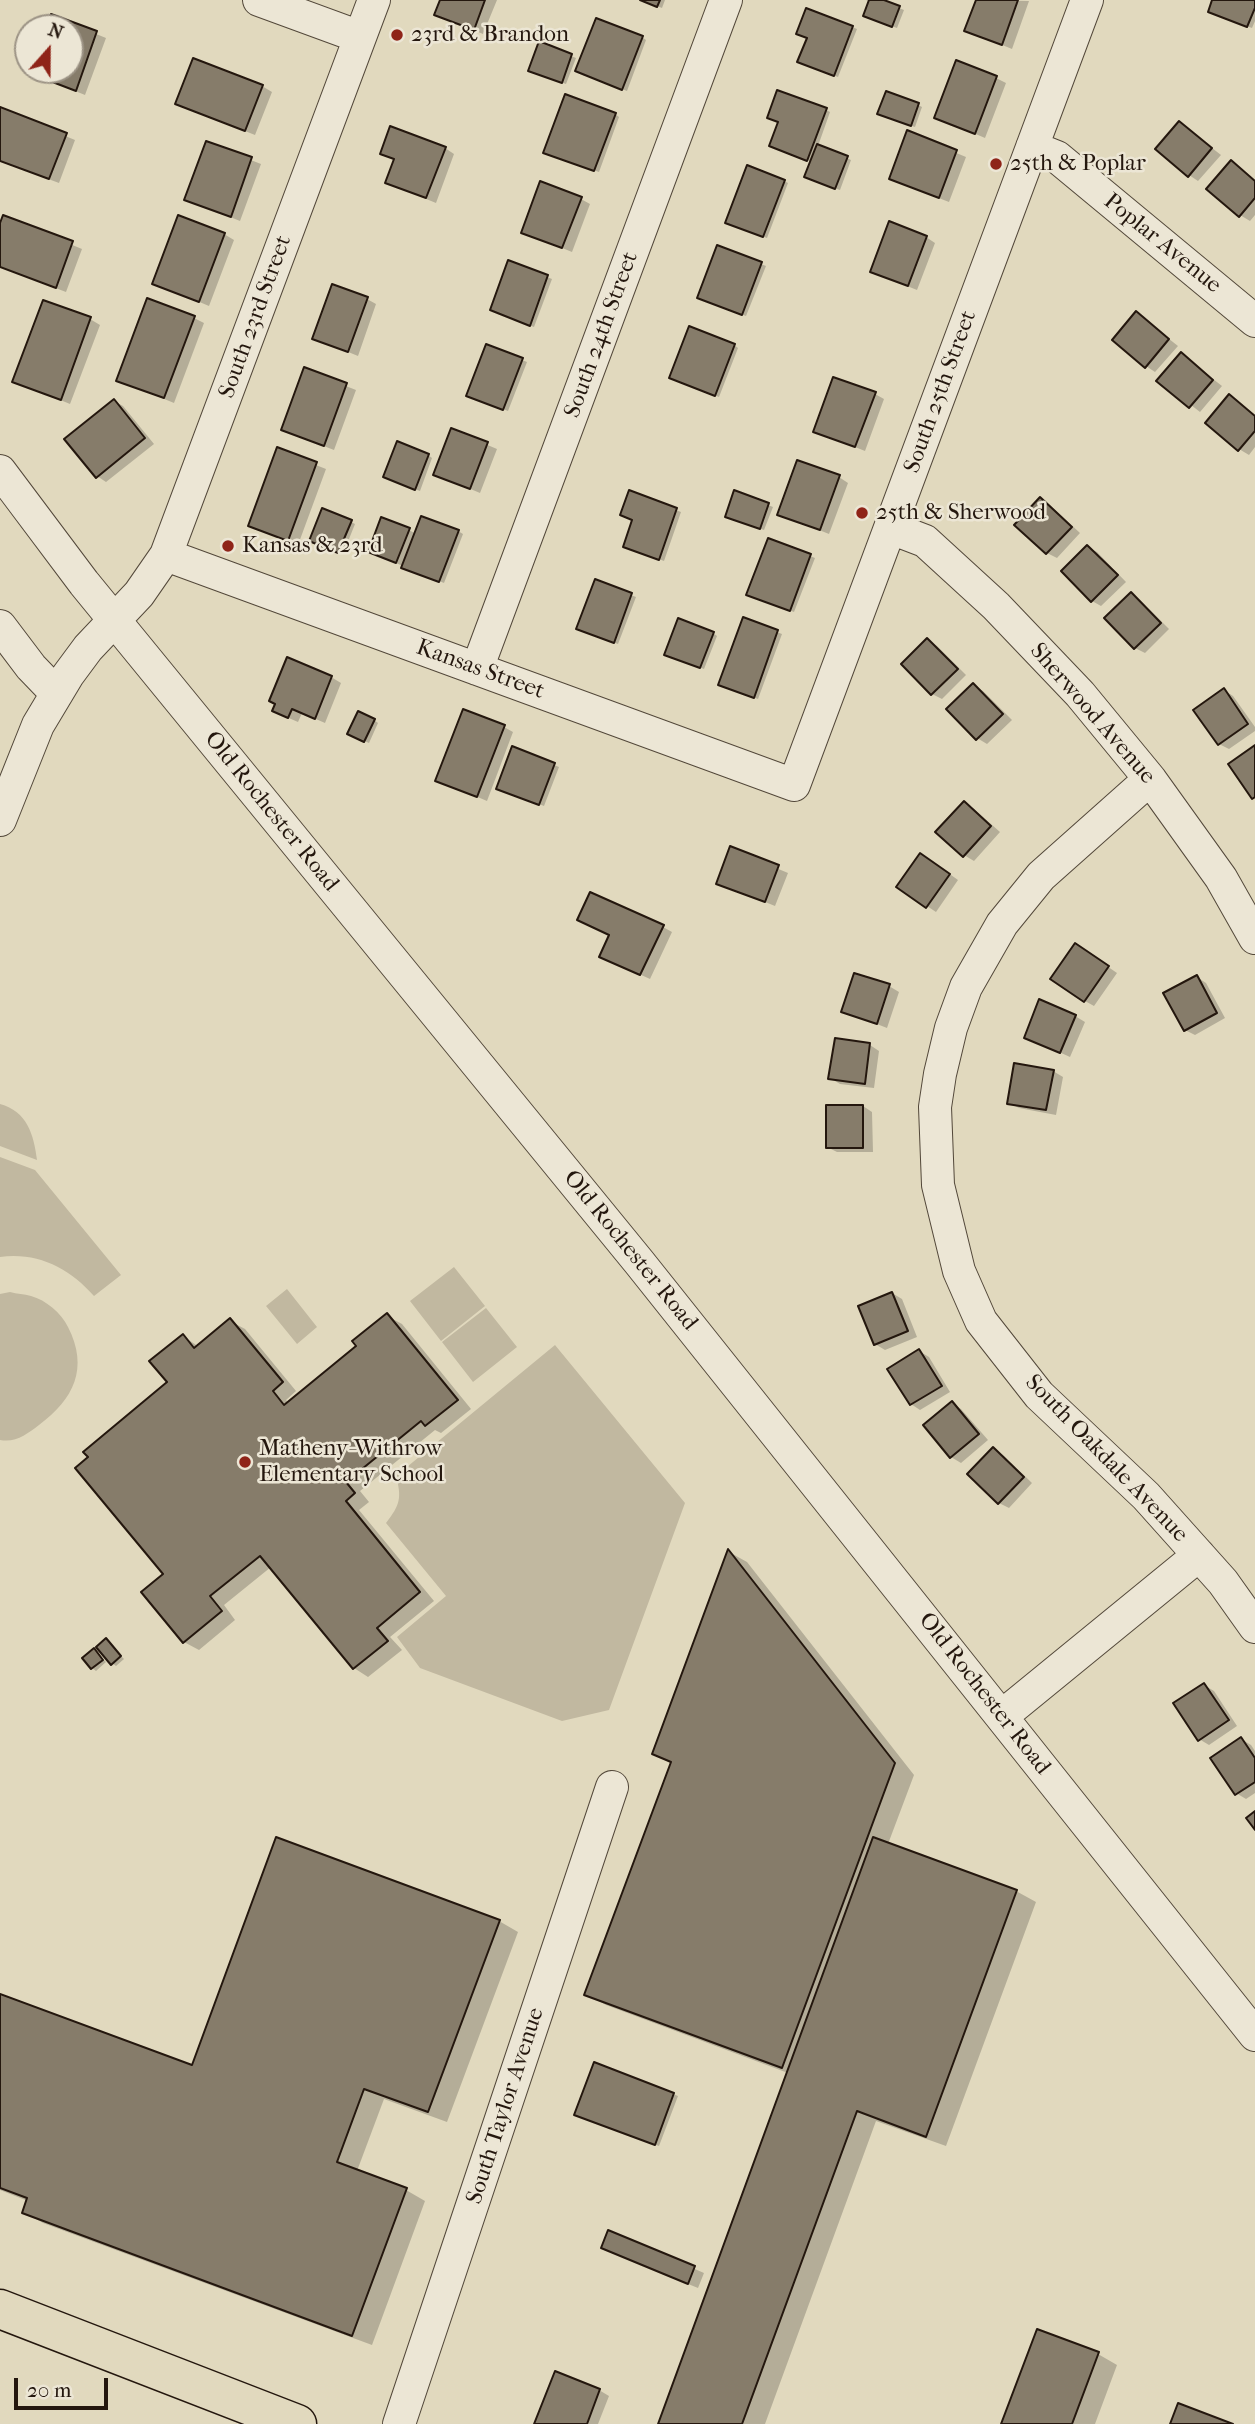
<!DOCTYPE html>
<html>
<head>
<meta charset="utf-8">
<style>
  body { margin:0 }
  #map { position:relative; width:1255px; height:2424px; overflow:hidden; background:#e1d9be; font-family:"IM FELL French Canon",serif }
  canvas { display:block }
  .north { position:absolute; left:14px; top:14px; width:70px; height:70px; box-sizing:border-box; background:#ece6d5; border:2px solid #9c9385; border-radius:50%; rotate:21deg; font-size:19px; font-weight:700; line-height:28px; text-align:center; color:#24170e }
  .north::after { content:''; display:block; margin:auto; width:24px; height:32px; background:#8f2418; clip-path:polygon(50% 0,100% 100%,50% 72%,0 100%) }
  .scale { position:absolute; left:14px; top:2378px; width:94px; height:32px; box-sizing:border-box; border:4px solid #24170e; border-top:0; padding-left:9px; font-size:21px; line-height:24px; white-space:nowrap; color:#24170e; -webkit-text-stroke:5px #ece6d5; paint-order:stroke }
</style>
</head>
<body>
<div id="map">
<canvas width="1255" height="2424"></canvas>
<div class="north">N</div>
<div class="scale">20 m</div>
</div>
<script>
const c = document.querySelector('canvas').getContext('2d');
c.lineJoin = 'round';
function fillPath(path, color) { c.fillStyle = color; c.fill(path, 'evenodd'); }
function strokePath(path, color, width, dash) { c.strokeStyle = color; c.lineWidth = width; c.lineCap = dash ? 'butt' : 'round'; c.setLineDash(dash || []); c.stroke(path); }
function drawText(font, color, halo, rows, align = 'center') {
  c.font = font + ' "IM FELL French Canon",serif'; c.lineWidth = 5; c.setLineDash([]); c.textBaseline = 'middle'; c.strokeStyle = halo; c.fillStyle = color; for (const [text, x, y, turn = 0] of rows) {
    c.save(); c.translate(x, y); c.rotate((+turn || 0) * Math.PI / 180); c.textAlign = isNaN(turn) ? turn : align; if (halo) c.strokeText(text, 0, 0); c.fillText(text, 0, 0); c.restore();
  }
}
fillPath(new Path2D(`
  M0,1104C27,1111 34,1135 37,1160L0,1146Z
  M0,1157L35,1170L121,1275L94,1296C69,1268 38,1252 0,1257Z
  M454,1267L485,1306L441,1341L410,1301Z
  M287,1289L317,1327L297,1344L266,1306Z
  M10,1292C17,1294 24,1294 31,1296C46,1300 61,1313 68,1327C89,1368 74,1399 39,1425C27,1434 16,1443 0,1440V1294Z
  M486,1308L517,1347L473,1382L442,1342Z
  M555,1345L685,1503L609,1710L562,1721L420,1668L397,1637L446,1596L386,1523C400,1505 402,1498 396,1476Z`), '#c1b8a0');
fillPath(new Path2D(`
  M442,0H497L483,34L436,14Z
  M642,0H665L662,8Z
  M866,0H879L904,10L897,28L870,18L871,2Z
  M978,0L1029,1L1012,49L966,30Z
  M1214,0H1255V21L1252,28L1214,14Z
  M52,16L106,38L85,95L31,73L32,70H70V28H48Z
  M852,27L857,29L838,77L804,64Z
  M642,37L646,40L627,91L581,73Z
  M540,44L576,58L566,84L534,72Z
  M996,78L1006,83L985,138L936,117Z
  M262,86L272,92L255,135L187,108Z
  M918,105L922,107L915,127L884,116Z
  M0,109L75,140L59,183L0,161Z
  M826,110L830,112L818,146L851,160L840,190L811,179L812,162L775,148Z
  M615,114L619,117L599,172L550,155Z
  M1180,123L1221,155L1198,181L1189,175Z
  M908,133L966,157L949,202L900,183Z
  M207,143L261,164L240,221L186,199Z
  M445,148L454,154L436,203L387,183L395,160L382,153Z
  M1231,163L1255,180V215L1250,221L1240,215Z
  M784,181L788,183L767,238L732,225Z
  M581,199L590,204L572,252L523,232Z
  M4,217L82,249L66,292L0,267V228Z
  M224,234L234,240L209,306L154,283Z
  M926,237L935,243L917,290L872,272Z
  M718,247L766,266L746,316L703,300Z
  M509,262L552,279L534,327L496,312Z
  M367,299L376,304L358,356L314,338Z
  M1136,313L1178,346L1155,372L1146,366Z
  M194,318L204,323L174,403L118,380Z
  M90,319L100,325L70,404L14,381Z
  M734,345L738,348L719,397L675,380Z
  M487,346L527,362L508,411L473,397Z
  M1181,354L1222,386L1200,412L1159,380Z
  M305,370L356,390L334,450L283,430Z
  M875,394L884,399L865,451L815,431Z
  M1230,396L1255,415V447L1249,455L1239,449Z
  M114,401L123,406L154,444L106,482L97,476Z
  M452,430L497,449L480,493L435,474Z
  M278,450L326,469L298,545L260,530Z
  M428,455L432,458L420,491L389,479Z
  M839,477L848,483L829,534L779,514Z
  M735,492L773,507L764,530L731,518Z
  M630,493L681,512L664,561L629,548L634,520Z
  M1040,499L1050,505L1080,533L1057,558L1047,553Z
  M351,522L355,524L343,554L315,542Z
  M409,530L416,534L458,531L463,534L444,583L374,554Z
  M769,540L815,558L794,612L752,596Z
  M1087,547L1097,552L1126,582L1101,606L1092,601Z
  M596,582L636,597L618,644L583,631Z
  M1131,594L1140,600L1169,629L1145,653L1135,648Z
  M744,620L782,634L758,699L725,687Z
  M713,633L717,636L704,669L670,656Z
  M928,640L937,646L966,675L942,699L932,694Z
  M331,677L341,683L325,723L302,713L298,722L284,716L277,704Z
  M974,685L983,691L1012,720L987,744L977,738Z
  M1224,690L1233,696L1255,727V731L1229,749L1219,744Z
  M374,720L378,723L369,743L354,736Z
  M504,727L513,732L487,801L438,780Z
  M513,748L559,767L544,806L502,790Z
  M964,803L974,809L1000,832L974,861L964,855Z
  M731,849L788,873L775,906L718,883Z
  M930,860L958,880L936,912L927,906Z
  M663,927L672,932L650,979L611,961Z
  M1085,951L1117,973L1094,1006L1085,1001Z
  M1197,977L1206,983L1225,1018L1195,1035L1185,1030Z
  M889,986L899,992L887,1028L844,1011Z
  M1075,1016L1085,1022L1070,1057L1026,1037Z
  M836,1040L870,1045L879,1051L874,1088L840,1084L830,1078Z
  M1053,1071L1063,1077L1056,1115L1019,1108L1009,1103Z
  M863,1106L872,1112L873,1152H837L827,1147Z
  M892,1293L902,1299L917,1337L885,1350L875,1344Z
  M387,1316L402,1324L471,1409L441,1433L435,1430L360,1491L369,1502L359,1510L434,1601L390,1637L402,1650L368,1677L354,1668L271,1567L224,1605L235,1620L199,1650L184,1642L165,1575L170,1383L183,1336L199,1347L230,1321L245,1329L296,1391L286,1400L289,1403L359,1346Z
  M919,1351L929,1357L950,1392L920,1410L911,1404Z
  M952,1403L961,1409L988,1440L961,1463L951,1457L925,1425Z
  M994,1449L1003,1455L1032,1483L1009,1508L999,1503Z
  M729,1552L747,1562L914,1775L888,1844L1016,1891L1036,1902L946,2146L876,2121L765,2424H659L788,2073L606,2005L586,1994L672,1764L654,1754Z
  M106,1641L124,1659L116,1666L112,1663Z
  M94,1651L106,1662L96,1671L92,1668Z
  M1204,1685L1214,1691L1237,1726L1209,1745L1199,1739Z
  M1241,1739L1251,1745L1255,1751V1793L1246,1799L1236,1793Z
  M499,1921L518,1932L447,2122L384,2099L357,2171L406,2190L425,2201L372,2345L43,2223L24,2212L28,2201L0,2190V1995L193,2067Z
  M673,2094L678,2096L659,2146L581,2117Z
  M609,2232L704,2273L698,2288L612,2253Z
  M1098,2354L1117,2365L1095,2424H1003Z
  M599,2390L609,2396L598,2424H536Z`), '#0003');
const building = new Path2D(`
  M440,0H485L474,30L434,15Z
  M640,0H660L657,7Z
  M869,0H884L900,6L892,27L863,16Z
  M976,0H1018L1002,45L964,31Z
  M1212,0H1255V8L1247,27L1208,12Z
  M806,8L853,26L834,76L797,62L807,38L796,34Z
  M51,14L97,31L76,91L29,73L31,70H70V28H46Z
  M596,18L643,36L622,90L575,71Z
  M539,41L572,54L562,83L528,71Z
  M193,58L263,85L245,131L175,104Z
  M956,60L997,76L975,134L934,118Z
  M777,90L827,108L807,161L769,146L778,122L767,118Z
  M886,91L919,103L911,126L877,114Z
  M565,94L616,113L594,171L543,153Z
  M0,107L67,133L49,179L0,161Z
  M1179,121L1212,148L1188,177L1155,149Z
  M390,126L446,147L426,198L385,183L394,159L380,154Z
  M907,130L957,150L939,198L889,179Z
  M206,141L252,157L231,217L184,200Z
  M817,144L848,156L835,189L804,177Z
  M1231,160L1255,181V198L1239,217L1206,189Z
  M747,165L785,180L763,237L725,223Z
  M540,181L582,197L562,248L521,233Z
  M3,215L73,241L56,288L0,267V223Z
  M178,215L225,233L199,302L152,284Z
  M889,221L927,236L908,286L870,272Z
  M717,245L762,262L742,315L697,298Z
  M508,260L548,275L530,326L490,310Z
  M332,284L368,297L348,352L312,339Z
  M147,298L195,316L164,398L116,381Z
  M43,300L91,317L61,400L12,382Z
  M1136,311L1169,339L1145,368L1112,340Z
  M689,326L735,344L715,396L669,378Z
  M486,344L523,358L503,410L466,396Z
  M1181,352L1213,380L1189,408L1156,381Z
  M304,367L347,383L324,446L281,430Z
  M833,377L876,392L855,447L813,432Z
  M1229,394L1255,416V431L1238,451L1205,423Z
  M114,399L145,438L96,478L64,439Z
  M451,428L488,442L470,489L433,475Z
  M397,441L429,454L415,490L383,477Z
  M277,447L317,462L288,541L248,526Z
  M797,460L840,475L820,530L777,515Z
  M629,490L677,508L659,560L623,547L632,520L620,515Z
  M734,490L769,503L760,529L725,517Z
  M1040,497L1072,527L1046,554L1014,525Z
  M322,508L352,520L338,553L309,541Z
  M421,516L459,530L439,582L401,568Z
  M381,517L410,528L396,563L368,552Z
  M768,538L811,554L790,611L746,595Z
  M1087,545L1118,575L1091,602L1061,571Z
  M595,579L632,593L614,643L576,629Z
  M1131,592L1161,623L1134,649L1104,618Z
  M743,617L778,630L754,698L718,685Z
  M678,618L714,632L700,668L664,655Z
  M927,638L958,669L931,695L901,664Z
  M287,657L332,676L315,719L292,709L288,718L272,711L275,704L269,701Z
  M973,683L1003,714L976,740L946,709Z
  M1224,688L1248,724L1218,745L1193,710Z
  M463,709L505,725L477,797L435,781Z
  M358,711L375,719L364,742L347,734Z
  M1255,745V797L1252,799L1228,764Z
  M512,746L555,763L539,805L496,789Z
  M964,801L991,826L963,857L935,832Z
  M730,846L779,865L765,902L716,884Z
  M920,853L950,874L926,908L896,887Z
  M590,892L664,925L640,975L599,957L609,935L577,920Z
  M1075,943L1109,966L1084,1002L1050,979Z
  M854,973L890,984L877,1024L841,1012Z
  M1197,975L1217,1013L1184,1031L1163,993Z
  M1039,999L1076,1015L1060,1053L1024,1038Z
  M835,1038L870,1043L865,1084L828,1079Z
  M1014,1063L1054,1070L1046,1110L1007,1104Z
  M826,1105H863V1148H826Z
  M892,1292L908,1331L874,1345L858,1306Z
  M387,1313L458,1400L425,1426L421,1421L346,1482L355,1493L346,1501L420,1592L377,1628L388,1641L353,1669L260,1556L210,1596L222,1611L183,1643L141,1592L163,1574L75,1468L88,1457L83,1452L167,1382L149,1361L183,1334L194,1348L230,1318L283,1382L273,1391L284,1405L356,1346L352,1341Z
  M919,1349L942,1386L910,1405L887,1369Z
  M952,1401L979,1434L950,1458L923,1425Z
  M993,1447L1024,1477L998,1504L967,1474Z
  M728,1549L895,1763L782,2068L584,1995L671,1762L652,1754Z
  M106,1638L121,1656L111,1665L96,1647Z
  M94,1648L103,1660L91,1669L82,1658Z
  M1204,1683L1229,1720L1198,1741L1173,1703Z
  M1241,1737L1255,1758V1782L1235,1795L1210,1758Z
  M1255,1811V1830L1246,1818Z
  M276,1837L500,1920L428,2112L364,2089L337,2162L407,2188L352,2336L22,2213L27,2198L0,2188V1994L192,2065Z
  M873,1837L1017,1890L926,2137L857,2111L742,2424H658Z
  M594,2062L674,2093L655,2145L574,2115Z
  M608,2230L695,2266L688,2284L601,2248Z
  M1037,2329L1099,2352L1072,2424H1001Z
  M555,2371L600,2389L587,2424H534Z
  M1178,2403L1233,2424H1170Z`);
fillPath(building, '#867c6a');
strokePath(building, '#24170e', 2);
const minor = new Path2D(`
  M259,0L360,37
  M1032,147L1057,157L1255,321
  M0,471L84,583L639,1262L1255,2035
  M891,528L925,541L996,606L1080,694L1150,779L1221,878L1255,938
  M166,555L794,785L1087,0
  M0,626L31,667L56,693
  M477,669L726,0
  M1150,779L1041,876L1002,924L966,987L951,1028L940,1074L935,1107L938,1185L959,1271L981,1321L1039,1395L1146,1496L1223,1582L1255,1627
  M0,820L38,725L68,675L88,648L139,594L166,555L374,0
  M1002,1716L1199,1555
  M399,2424L612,1787`);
const major = new Path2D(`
  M0,2309L297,2424`);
strokePath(minor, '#53483a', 34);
strokePath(major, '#24170e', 41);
strokePath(minor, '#ece6d5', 32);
strokePath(major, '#e1d9be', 38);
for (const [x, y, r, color] of [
  [397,35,7,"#8f2418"],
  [996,164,7,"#8f2418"],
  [862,513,7,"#8f2418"],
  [228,546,7,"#8f2418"],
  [245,1462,7,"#8f2418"]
]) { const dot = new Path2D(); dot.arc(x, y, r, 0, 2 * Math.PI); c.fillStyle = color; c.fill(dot); strokePath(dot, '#ece6d5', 2.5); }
drawText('23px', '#24170e', '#ece6d5', [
  ["23rd & Brandon",411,35],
  ["25th & Poplar",1010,164],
  ["25th & Sherwood",876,513],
  ["Kansas & 23rd",242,546],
  ["Matheny-Withrow",259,1449],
  ["Elementary School",259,1475]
], 'left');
drawText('23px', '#24170e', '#ece6d5', [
  ["Poplar Avenue",1162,244,39],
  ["South 23rd Street",256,317,-70],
  ["South 24th Street",602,335,-70],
  ["South 25th Street",941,392,-70],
  ["Kansas Street",480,670,20],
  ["Sherwood Avenue",1092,714,49],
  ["Old Rochester Road",271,812,51],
  ["Old Rochester Road",630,1251,51],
  ["South Oakdale Avenue",1106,1459,46],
  ["Old Rochester Road",984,1694,52],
  ["South Taylor Avenue",506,2106,-72]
]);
</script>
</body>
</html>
